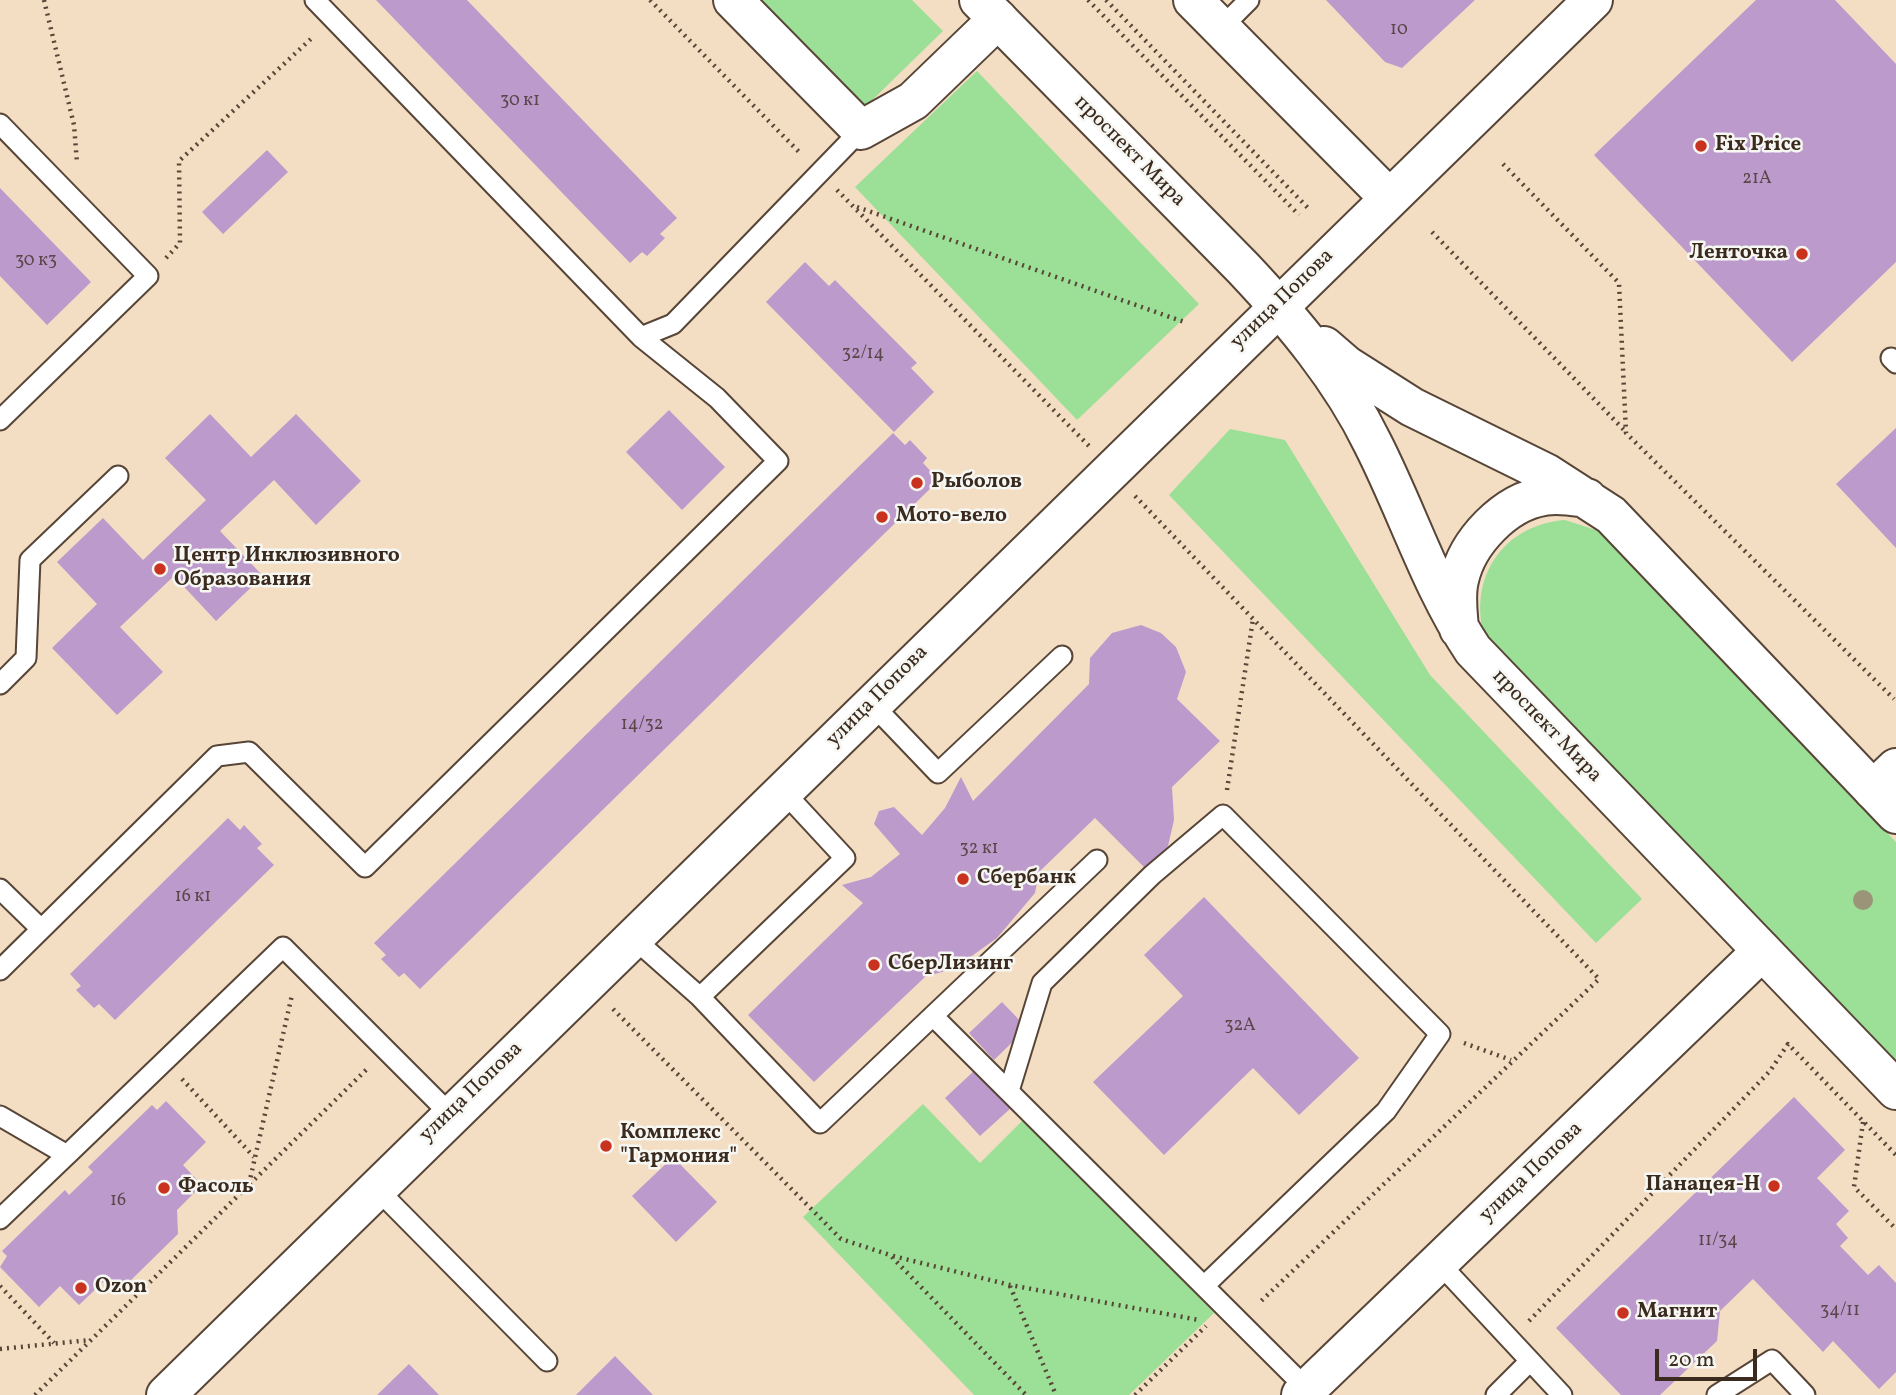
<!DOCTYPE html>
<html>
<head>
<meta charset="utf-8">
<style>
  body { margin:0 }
  #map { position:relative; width:1896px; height:1395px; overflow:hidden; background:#f3dec3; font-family:Vollkorn,serif }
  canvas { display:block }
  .scale { position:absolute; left:1655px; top:1349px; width:102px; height:32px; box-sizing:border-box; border:4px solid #3b2a1e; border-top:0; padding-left:9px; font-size:21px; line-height:24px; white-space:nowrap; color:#3b2a1e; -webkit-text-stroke:5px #f6f6f2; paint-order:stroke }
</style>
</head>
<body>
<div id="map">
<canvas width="1896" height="1395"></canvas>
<div class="scale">20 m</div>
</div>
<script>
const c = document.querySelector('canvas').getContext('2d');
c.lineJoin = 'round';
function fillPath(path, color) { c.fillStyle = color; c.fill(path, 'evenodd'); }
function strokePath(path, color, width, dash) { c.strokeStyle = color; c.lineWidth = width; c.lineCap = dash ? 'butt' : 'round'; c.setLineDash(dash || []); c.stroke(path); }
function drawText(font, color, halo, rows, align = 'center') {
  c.font = font + ' Vollkorn,serif'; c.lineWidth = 5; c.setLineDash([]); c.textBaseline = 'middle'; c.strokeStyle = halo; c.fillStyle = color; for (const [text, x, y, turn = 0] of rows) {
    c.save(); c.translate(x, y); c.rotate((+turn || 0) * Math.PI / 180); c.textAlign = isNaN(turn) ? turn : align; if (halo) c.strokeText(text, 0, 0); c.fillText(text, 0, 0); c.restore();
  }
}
fillPath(new Path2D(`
  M748,0H912L943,31L860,112Z
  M977,71L1199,304L1077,420L855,187Z
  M1230,429L1285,440L1430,675L1642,899L1596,943L1169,495Z
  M1565,520L1599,531L1896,842V1073L1485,639C1467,579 1502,525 1565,520Z
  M923,1104L980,1163L1026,1117L1214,1313L1129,1395H974L803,1217Z`), '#9cdf96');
fillPath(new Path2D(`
  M376,0H467L677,218L660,234L665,238L647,256L642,252L630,263Z
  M1326,0H1475L1402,68L1385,62Z
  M1756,0H1835L1896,64V262L1792,362L1594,155Z
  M267,150L288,172L223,234L202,212Z
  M0,188L91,282L47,325L0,276Z
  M805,262L829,286L835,280L917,363L911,368L934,392L894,432L766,302Z
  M669,410L725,467L682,510L626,452Z
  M210,414L251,457L296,414L361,481L316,525L274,480L220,531L263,576L216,621L174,576L120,627L163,672L117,715L52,648L97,604L57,562L103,518L143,560L206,500L165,458Z
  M1896,428V548L1836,484Z
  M893,433L905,445L910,440L927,458L923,463L939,480L420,989L404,973L399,977L381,959L386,955L374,943Z
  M1141,625L1161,633L1176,647L1186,672L1177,699L1220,741L1172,787L1174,820L1168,846L1147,870L1095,818L1039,872L1035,893L997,938L955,968L925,977L814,1082L748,1015L863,903L842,885L871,877L900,854L874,824L879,811L894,807L922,835L945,808L961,777L973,801L1089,684L1090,658L1112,633Z
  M228,818L240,830L244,825L262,844L257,848L274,865L115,1020L99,1004L94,1008L76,990L81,986L70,974Z
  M1204,897L1359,1058L1299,1115L1253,1068L1164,1155L1093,1082L1183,996L1144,955Z
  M1002,1002L1027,1028L994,1060L969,1033Z
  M975,1070L1009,1091L1011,1108L980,1136L945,1098Z
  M1794,1097L1845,1150L1817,1178L1849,1211L1836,1224L1848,1238L1840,1246L1868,1275L1879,1265L1896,1283V1372L1879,1389L1833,1341L1823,1352L1753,1279L1720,1311L1717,1341L1660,1395H1621L1556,1328Z
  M166,1101L206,1142L183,1165L202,1185L177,1210L178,1234L129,1282H103L79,1305L60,1286L39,1307L0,1267L7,1256L2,1251L65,1190L69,1195L93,1172L88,1167L152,1105L157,1110Z
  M673,1157L717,1202L676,1242L632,1196Z
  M615,1356L653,1395H576Z
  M409,1364L439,1395H377Z`), '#bc9acc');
const lane = new Path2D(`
  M315,0L641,337L673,324L861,130
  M1221,28L1249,0
  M0,124L148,276L0,420
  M1891,358L1896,363
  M0,684L26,658L30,560L118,476
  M871,703L938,773L1062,656
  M0,889L41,929
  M631,936L700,997L820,1123L1097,860
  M0,970L217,756L249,752L365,867L778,461L717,398L641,337
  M700,997L845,858L783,791
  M933,1016L1307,1389
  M1009,1091L1042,983L1152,875L1223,815L1440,1034L1386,1111L1204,1286
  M0,1116L67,1155L283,947L450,1114
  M376,1188L547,1361
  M0,1219L67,1155
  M1439,1263L1562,1395
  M1496,1395L1530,1361
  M1717,1395L1772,1360L1805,1395`);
const street = new Path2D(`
  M733,0L861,130L913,101L998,19
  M1193,0L1388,197`);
const secondary = new Path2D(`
  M1873,790L1896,768
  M166,1395L1593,0
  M1301,1395L1762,951`);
const primary = new Path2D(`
  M979,0L1243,268C1293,321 1341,378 1373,444C1408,513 1430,585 1473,650L1896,1090
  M1324,346L1346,365L1412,407L1546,473L1611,515L1896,814
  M1459,629C1458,614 1455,596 1459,580C1467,542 1505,502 1544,496C1558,493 1573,496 1587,498`);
strokePath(lane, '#574537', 23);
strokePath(street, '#574537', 42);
strokePath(secondary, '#574537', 42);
strokePath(primary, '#574537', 42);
strokePath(new Path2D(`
  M44,0L74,125L77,163
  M650,0L801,154
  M1088,0L1299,215
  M1106,0L1308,208
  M1503,164L1619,283L1626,433L1894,699
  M837,190L1089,446
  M857,207L1187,323
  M1432,232L1626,432
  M166,258L180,243L179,161L313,37
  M1135,496L1599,979L1259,1303
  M1227,790L1253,619
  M613,1009L841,1239L890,1255L1026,1395
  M1464,1043L1511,1060
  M182,1079L254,1157
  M1863,1122L1854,1187L1896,1229
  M249,1184L292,995
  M893,1256L1010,1285L1199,1320
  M0,1286L54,1343
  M1010,1286L1056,1395
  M1529,1321L1770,1071L1788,1044L1896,1155
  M0,1349L90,1340
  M35,1395L368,1068
  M1135,1395L1206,1326`), '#574537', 4.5, [2, 5]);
strokePath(lane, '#fff', 19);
strokePath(street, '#fff', 38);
strokePath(secondary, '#fff', 38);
strokePath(primary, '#fff', 38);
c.fillStyle = '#9b9479';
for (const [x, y] of [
  [1863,900]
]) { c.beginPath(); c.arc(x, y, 10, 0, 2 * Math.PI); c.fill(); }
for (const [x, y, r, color] of [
  [1701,146,7,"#c8321e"],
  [1802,254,7,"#c8321e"],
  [917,483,7,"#c8321e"],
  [882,517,7,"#c8321e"],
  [160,569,7,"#c8321e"],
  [963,879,7,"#c8321e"],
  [874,965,7,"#c8321e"],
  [606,1146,7,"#c8321e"],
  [1774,1186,7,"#c8321e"],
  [164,1188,7,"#c8321e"],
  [81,1288,7,"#c8321e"],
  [1623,1313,7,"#c8321e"]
]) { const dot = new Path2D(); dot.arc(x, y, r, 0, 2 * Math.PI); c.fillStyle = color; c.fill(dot); strokePath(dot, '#f6f6f2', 2.5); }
drawText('18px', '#5b464a', null, [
  ["10",1399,31],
  ["30 к1",520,102],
  ["21А",1757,180],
  ["30 к3",36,262],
  ["32/14",863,355],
  ["14/32",642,726],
  ["32 к1",979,850],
  ["16 к1",193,898],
  ["32А",1240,1027],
  ["16",118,1202],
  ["11/34",1718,1242],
  ["34/11",1840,1312]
]);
drawText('bold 21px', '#3b2a1e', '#f6f6f2', [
  ["Fix Price",1715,146],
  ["Ленточка",1788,254,"right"],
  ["Рыболов",931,483],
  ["Мото-вело",896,517],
  ["Центр Инклюзивного",174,557],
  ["Образования",174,581],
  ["Сбербанк",977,879],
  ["СберЛизинг",888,965],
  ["Комплекс",620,1134],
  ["\"Гармония\"",620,1158],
  ["Панацея-Н",1760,1186,"right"],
  ["Фасоль",178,1188],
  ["Ozon",95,1288],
  ["Магнит",1637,1313]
], 'left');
drawText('21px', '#3b2a1e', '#f6f6f2', [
  ["проспект Мира",1129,152,45],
  ["улица Попова",1283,300,-44],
  ["улица Попова",878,697,-45],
  ["проспект Мира",1546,727,46],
  ["улица Попова",472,1093,-44],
  ["улица Попова",1532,1173,-44]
]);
</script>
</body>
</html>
